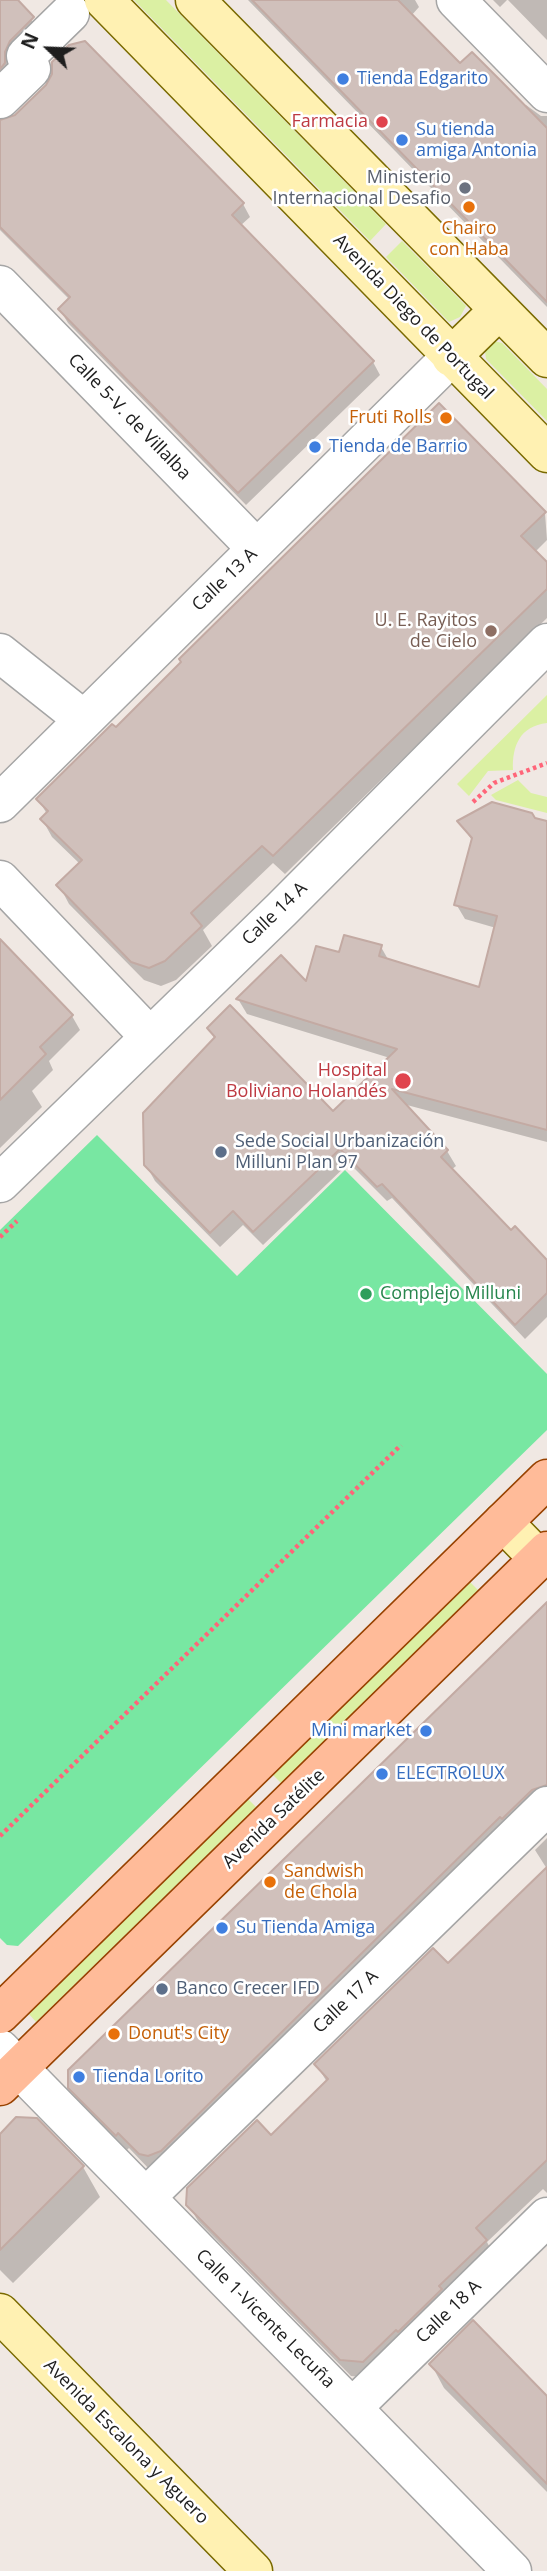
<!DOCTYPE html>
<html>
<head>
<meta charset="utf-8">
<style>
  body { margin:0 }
  #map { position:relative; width:547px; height:2571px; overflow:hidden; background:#f0e8e3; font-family:"Open Sans",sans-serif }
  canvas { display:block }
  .north { position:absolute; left:14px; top:14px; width:70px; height:70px; -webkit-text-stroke:5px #fff; paint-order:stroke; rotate:293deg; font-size:19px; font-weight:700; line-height:28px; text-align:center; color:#1e1e1e }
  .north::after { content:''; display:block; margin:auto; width:24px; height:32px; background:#1e1e1e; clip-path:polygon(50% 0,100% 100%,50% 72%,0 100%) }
</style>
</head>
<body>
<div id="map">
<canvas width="547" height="2571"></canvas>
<div class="north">N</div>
</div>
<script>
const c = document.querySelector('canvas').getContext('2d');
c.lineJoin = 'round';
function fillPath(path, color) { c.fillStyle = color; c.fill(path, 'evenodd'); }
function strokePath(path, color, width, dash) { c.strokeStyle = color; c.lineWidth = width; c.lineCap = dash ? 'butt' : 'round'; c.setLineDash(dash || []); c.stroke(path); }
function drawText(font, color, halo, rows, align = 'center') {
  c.font = font + ' "Open Sans",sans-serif'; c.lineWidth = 5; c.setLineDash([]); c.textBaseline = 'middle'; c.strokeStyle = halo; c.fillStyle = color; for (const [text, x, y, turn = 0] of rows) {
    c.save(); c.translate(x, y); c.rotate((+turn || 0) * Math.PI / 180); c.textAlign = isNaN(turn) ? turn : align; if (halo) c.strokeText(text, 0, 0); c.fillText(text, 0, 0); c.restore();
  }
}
fillPath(new Path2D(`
  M134,0H166L386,224L370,241Z
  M402,241L466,306L460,317L449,322L386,257Z
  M494,341L502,343L547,389V421L486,359L485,351Z
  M547,695V723C520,726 512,746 513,770L488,771L469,796L457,784Z
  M518,780L531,793L547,797V813L496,800L491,795Z
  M470,1582L478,1590L281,1783L273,1775Z
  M248,1799L256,1807L36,2022L28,2013Z`), '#dbf0a3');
fillPath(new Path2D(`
  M97,1135L237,1276L345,1170L547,1374V1430L18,1946L7,1945L0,1938V1230Z`), '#78e7a2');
fillPath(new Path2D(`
  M0,0H16L40,31L0,90Z
  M248,0H415L419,7L411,16L460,65L524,107L526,105L541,116H547V307Z
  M493,0H507L500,7Z
  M508,0H547V40Z
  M0,122L243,204L250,217L240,226L373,362L380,375L246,505L68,323L60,310L70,300L0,230Z
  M545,513L547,540L534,553L547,566V618L285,874L273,863L203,930L212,946L176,980L161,986L144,980L69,904L59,885L80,864L52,837L42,819L47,814L38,799L116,730Z
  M492,804L547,821V1142L403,1104L447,1151L456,1166L451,1170L511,1232L547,1262V1317L525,1339L392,1198L387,1201L349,1163L263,1245L243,1225L220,1247L155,1181L146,1165L215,1040L209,1028L333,1113L390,1058L247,1014L238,999L307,984L340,954L381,947L389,961L481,989L496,928L465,919L456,904L473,842L460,822Z
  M0,942L72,1016L80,1030L49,1061L53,1070L32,1091L42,1107L0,1148Z
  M547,1690V1803L150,2170L129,2148L126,2151L80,2104L70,2087Z
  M547,1838V1869L535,1850Z
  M547,1870V2193L543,2189L487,2242L495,2258L372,2378L351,2376L198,2221L188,2204L271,2137L327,2082L316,2064L448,1966Z
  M36,2120L83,2167L100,2197L13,2283L0,2270V2136Z
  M431,2364L547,2398V2492L444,2388Z`), '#0003');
const building = new Path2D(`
  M0,0H18L34,17L10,41L5,52V63L0,69Z
  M252,0H398L460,63L472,52L501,81L547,128V302Z
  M85,41L244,203L232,215L374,361L238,493L58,309L70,297L0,227V120L15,115L46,85L52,74V62L69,45Z
  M439,403L546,512L521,536L547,562V589L273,856L262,846L191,913L202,926L165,961L149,968L131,962L56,885L82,860L40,819L48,811L36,799L112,724L116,727L181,662L179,659Z
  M492,802L532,813L535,818L547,821V1130L392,1089L448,1150L441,1157L511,1230L515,1226L547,1260V1293L515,1325L382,1184L377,1187L340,1149L253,1232L233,1211L210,1233L144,1165L143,1113L215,1037L207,1028L230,1005L333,1111L397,1049L236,999L281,955L306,981L316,946L339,952L344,935L382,945L379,956L479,987L497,916L454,905L472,838L457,821Z
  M0,939L73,1015L40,1047L46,1054L0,1100Z
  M547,1602V1785L532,1790L502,1819L500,1817L161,2151L148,2156L139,2154L118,2133L116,2136L68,2088V2070Z
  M547,1867V2160L476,2228L487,2240L439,2286L442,2289L398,2332L396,2330L363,2362L340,2360L186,2205L187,2188L257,2120L271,2135L328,2079L314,2064L433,1948L448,1963Z
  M16,2117L37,2118L84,2166L0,2250V2134Z
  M473,2320L547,2396V2484L429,2364Z`);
fillPath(building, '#d0c0bb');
strokePath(building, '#c3aaa3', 2);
const street = new Path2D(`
  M456,0L547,93
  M0,99L31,69L26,56L70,13
  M0,285L257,549
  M0,653L83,719
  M0,803L451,357
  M0,880L150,1037
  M0,1183L281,910L547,643
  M0,2049L512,2571
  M146,2197L547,1806
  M352,2408L547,2217`);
const secondary = new Path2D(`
  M104,0L547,453
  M195,0L547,358
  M451,357L499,310
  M503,1522L539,1559
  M0,2313L253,2571`);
const primary = new Path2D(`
  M0,2014L547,1479
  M0,2086L547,1551`);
strokePath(street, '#a5a5a5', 41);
strokePath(secondary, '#7a6a00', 41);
strokePath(primary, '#984200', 41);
strokePath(new Path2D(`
  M473,802L494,783L547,763
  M0,1237L17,1221
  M0,1836L401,1445`), '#ff6579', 4.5, [3.5, 3.5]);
strokePath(street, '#fff', 38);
strokePath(secondary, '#fff1b2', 38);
strokePath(primary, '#fb9', 38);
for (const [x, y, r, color] of [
  [343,79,7,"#3f7fe0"],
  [382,122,7,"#e0444e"],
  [402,140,7,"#3f7fe0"],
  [465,188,7,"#6b7280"],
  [469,207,7,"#e8710a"],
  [446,418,7,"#e8710a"],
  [315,447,7,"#3f7fe0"],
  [491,631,7,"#8d6e63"],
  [403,1081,9,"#e0444e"],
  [221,1152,7,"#5c6f8a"],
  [366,1294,7,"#2e9e5b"],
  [426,1731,7,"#3f7fe0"],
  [382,1774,7,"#3f7fe0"],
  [270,1882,7,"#e8710a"],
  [222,1928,7,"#3f7fe0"],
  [162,1989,7,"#5c6f8a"],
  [114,2034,7,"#e8710a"],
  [79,2077,7,"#3f7fe0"]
]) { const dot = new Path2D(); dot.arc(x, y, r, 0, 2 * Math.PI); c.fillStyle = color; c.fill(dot); strokePath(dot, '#fff', 2.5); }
drawText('18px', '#366cbe', '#fff', [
  ["Tienda Edgarito",357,79],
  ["Su tienda",416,130],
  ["amiga Antonia",416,151],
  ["Tienda de Barrio",329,447],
  ["Mini market",412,1731,"right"],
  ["ELECTROLUX",396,1774],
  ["Su Tienda Amiga",236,1928],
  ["Tienda Lorito",93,2077]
], 'left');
drawText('18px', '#be3a42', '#fff', [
  ["Farmacia",368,122],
  ["Hospital",387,1071],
  ["Boliviano Holandés",387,1092]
], 'right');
drawText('18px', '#5b616d', '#fff', [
  ["Ministerio",451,178],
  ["Internacional Desafio",451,199]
], 'right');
drawText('18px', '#c56008', '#fff', [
  ["Chairo",469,229,"center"],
  ["con Haba",469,250,"center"],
  ["Fruti Rolls",432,418,"right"],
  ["Sandwish",284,1872],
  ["de Chola",284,1893],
  ["Donut's City",128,2034]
], 'left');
drawText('18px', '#1e1e1e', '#fff', [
  ["Avenida Diego de Portugal",413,317,46],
  ["Calle 5-V. de Villalba",129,417,46],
  ["Calle 13 A",225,580,-44],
  ["Calle 14 A",275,914,-44],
  ["Avenida Satélite",274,1819,-44],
  ["Calle 17 A",346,2002,-44],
  ["Calle 18 A",449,2312,-44],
  ["Calle 1-Vicente Lecuña",265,2319,45],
  ["Avenida Escalona y Aguero",126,2442,45]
]);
drawText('18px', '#785e54', '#fff', [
  ["U. E. Rayitos",477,621],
  ["de Cielo",477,642]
], 'right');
drawText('18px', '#4e5e75', '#fff', [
  ["Sede Social Urbanización",235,1142],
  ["Milluni Plan 97",235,1163],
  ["Banco Crecer IFD",176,1989]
], 'left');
drawText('18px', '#27864d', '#fff', [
  ["Complejo Milluni",380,1294]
], 'left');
</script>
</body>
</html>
